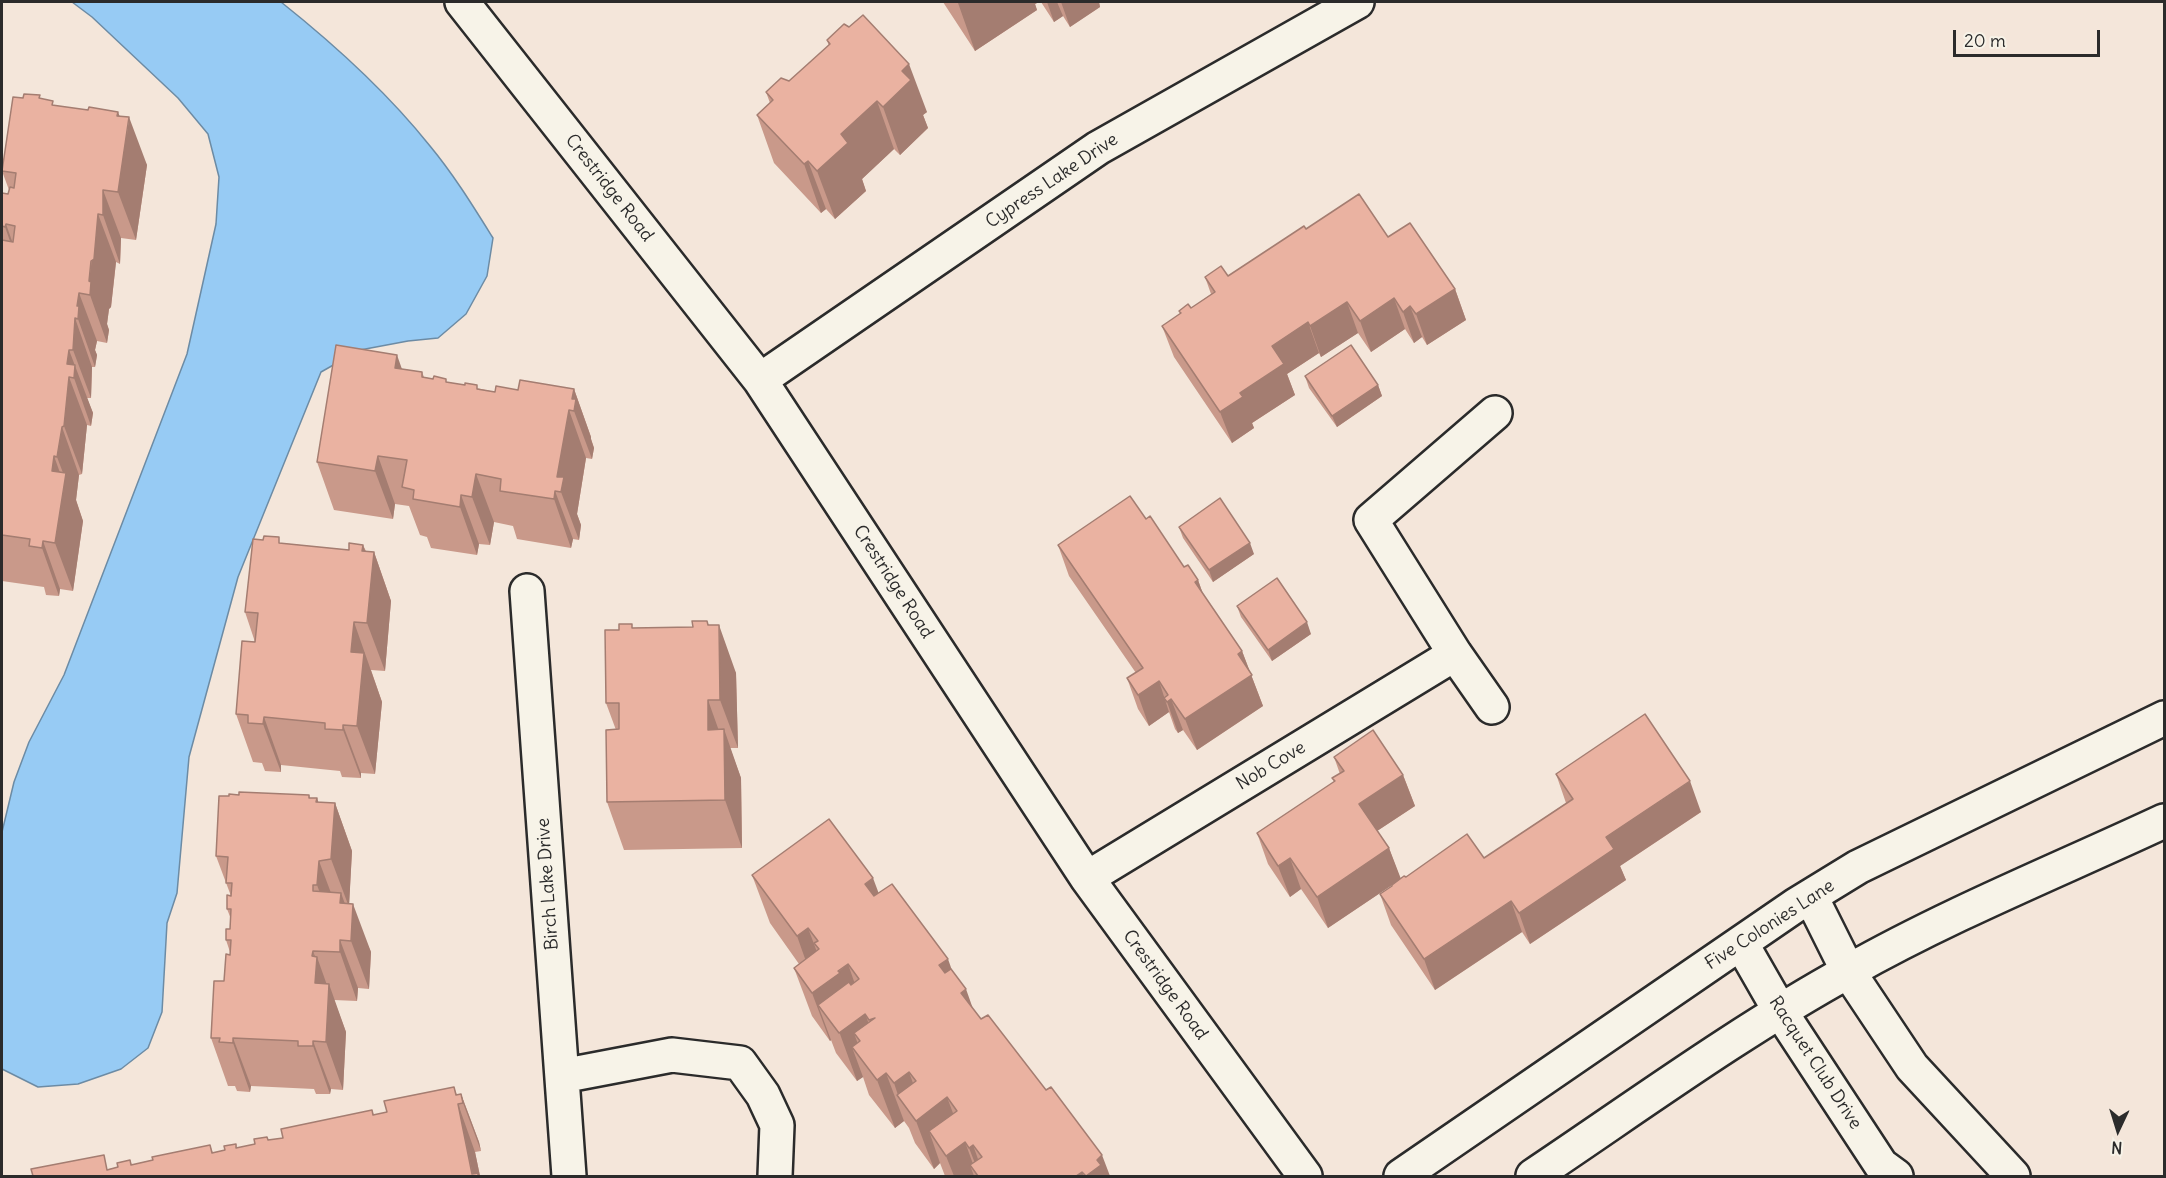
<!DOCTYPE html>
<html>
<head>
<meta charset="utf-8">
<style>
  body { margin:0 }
  #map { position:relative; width:2166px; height:1178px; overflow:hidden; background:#f4e6da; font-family:Delius,sans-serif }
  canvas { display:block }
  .frame { position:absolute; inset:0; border:3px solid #2b2b2b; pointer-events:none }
  .north { position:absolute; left:2088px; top:1100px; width:60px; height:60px; -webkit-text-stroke:4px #f7f3e8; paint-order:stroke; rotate:184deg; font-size:16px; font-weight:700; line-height:24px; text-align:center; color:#2b2b2b }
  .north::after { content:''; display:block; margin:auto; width:21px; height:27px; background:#2b2b2b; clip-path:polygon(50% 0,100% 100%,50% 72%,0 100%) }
  .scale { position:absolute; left:1953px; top:30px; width:147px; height:27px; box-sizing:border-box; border:3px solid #2b2b2b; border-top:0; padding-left:8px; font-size:18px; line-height:21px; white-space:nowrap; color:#2b2b2b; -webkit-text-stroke:4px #f7f3e8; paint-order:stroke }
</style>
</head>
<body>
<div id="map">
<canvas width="2166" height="1178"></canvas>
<div class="frame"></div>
<div class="north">N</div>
<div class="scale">20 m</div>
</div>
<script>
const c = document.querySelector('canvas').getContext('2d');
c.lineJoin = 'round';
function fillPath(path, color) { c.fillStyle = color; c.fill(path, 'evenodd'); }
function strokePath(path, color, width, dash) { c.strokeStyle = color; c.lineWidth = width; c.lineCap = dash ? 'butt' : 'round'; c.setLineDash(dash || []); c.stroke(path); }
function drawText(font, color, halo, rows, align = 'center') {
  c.font = font + ' Delius,sans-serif'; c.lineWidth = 4.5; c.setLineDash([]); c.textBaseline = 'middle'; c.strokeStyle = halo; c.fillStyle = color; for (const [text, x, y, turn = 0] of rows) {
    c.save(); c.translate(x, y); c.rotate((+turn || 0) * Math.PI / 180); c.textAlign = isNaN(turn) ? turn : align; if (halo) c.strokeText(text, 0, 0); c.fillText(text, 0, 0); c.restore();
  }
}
const water = new Path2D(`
  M72,2H281C335,45 387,92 430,146C454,175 473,206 493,238L487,276L466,314L438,338L408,341L360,350L321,372L238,577L189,757L177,893L167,923L162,1012L148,1048L121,1069L78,1084L38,1087L2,1069V832L14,782L29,742L64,675L187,354L216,224L219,177L208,134L178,98L92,17Z`);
fillPath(water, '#97cbf4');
strokePath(water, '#6c8ba4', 1.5);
const minor = new Path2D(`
  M462,2L760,380L1087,878L1305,1176
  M760,380L1098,148L1357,2
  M527,591L569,1176
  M1492,707L1455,654L1371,520L1495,413
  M1087,878L1455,654
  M1811,897L1848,971L1912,1067L2013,1176
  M1741,943L1780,1011L1881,1165L1896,1176
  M562,1076L672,1055L740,1063L763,1095L777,1125L775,1176
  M1401,1176L1796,905L1858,867L2164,718
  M1533,1176C1636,1107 1740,1031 1849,971C1950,914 2059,870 2164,821`);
strokePath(minor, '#2b2b2b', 38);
strokePath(minor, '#f7f3e8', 33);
fillPath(new Path2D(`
  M943,2H1039L1035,4L1037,10L975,51Z
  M1041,2H1099L1100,7L1070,27L1063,16L1054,22Z
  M827,40L927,112L923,115L928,128L900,155L894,149L862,179L866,191L835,219L826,209L821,213L774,163L757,115L770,103L766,92L789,81L829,46Z
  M23,98H41L55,106L120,116L147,165L136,240L121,238L120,264L116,262L111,307L109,309L107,324L109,330L107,343L97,341L95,350L97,355L95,367H92L91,398H87L93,413L91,426L87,425L82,474L79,475L76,500L83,521L73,591L60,589L59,596L46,595L44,587L2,581V193L8,194L9,190L2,171Z
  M1306,229L1388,237L1455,289L1466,320L1427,345L1422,337L1414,343L1405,329L1371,352L1358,333L1321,357L1319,353L1287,374L1295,395L1252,423L1254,428L1232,443L1174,357L1162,326L1180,314L1179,311L1191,308L1211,294L1205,277L1228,276Z
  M402,369L422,372L424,377L495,392L574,389L591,437V439L594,448L592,459L586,458L577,514L581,525L579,540L573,539L571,548L517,539L513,526L494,522L490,545L479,544L477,555L431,548L427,537L420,535L409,506L395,504L393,519L334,510L317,462Z
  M1305,376L1378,385L1382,396L1337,427L1309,388Z
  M1146,519L1184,567L1198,580L1203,594L1242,651L1263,706L1197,750L1183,730L1178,733L1175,729L1169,712L1149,726L1138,709L1127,678L1136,673L1069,576L1058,545Z
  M1179,527L1254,554L1213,582L1183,538Z
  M281,543L349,550L363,545L366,551L374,552L391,601L385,671L371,670L382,702L375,774L361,773V778L342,777L340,771L281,765V772L265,771L262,763L253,762L236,714L255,642L245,612Z
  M1237,606L1311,634L1272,661L1241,617Z
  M709,625L736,673L738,748H730L741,778L742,848L624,850L607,802L616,730L606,703L619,630L634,628L693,627Z
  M1334,757L1403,775L1415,806L1377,831L1389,848L1400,878L1484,858L1566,803L1556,774L1701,812L1620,866L1626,880L1530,944L1522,932L1435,990L1391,925L1380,894L1392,886V885L1328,928L1301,889L1290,897L1268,864L1257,833L1334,782L1332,778L1340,774Z
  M239,795H309L310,798H317L318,802L335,803L352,851L349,904L371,952L369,989L358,988L357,1001L334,1000L346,1032L343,1090L331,1089L330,1094H316L314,1089L251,1086L250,1092L237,1091L235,1086H228L211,1038L230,955V952L226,940L230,929L231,919L227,909L231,896L216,856L229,796Z
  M752,875L879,893L952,970L973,1009L981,1019L1110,1176H945L940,1163L934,1169L915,1143L909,1128L904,1121L895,1128L869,1095L863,1077L857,1081L836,1053L831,1040L830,1041L812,1016L794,968L799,964L770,923Z
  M454,1087L457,1095L461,1094L479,1142L481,1151L475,1152L480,1176H33L109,1169L118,1167L130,1160L132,1165L210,1145L213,1153L225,1150L236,1144L237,1148L255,1144L269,1140L283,1138L372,1110L374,1115L387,1112Z`), '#c9998a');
fillPath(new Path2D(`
  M960,2H1039L1035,4L1037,10L975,51L958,3Z
  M1047,2H1057L1063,16L1054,22Z
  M1061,2H1099L1100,7L1070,27Z
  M909,64L927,112L923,115L928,128L900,155L883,107L902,71Z
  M877,101L894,149L862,179L866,191L835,219L817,171L841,134Z
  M118,112L127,135L129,117L147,165L136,240L118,192L117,116Z
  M808,161L826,209L821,213L804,164Z
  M103,190L121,238L120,264L103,215Z
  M98,214L116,262L111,307L109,309L107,324L109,330L107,343L90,295L89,281Z
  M6,224L23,272L22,275L5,227Z
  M1455,289L1466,320L1427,345L1416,314Z
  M79,293L97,341L95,350L97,355L95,367L78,319L77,306Z
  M1394,298L1405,329L1371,352L1360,321Z
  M1347,302L1358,333L1321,357L1310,326Z
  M1410,306L1422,337L1414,343L1403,312Z
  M75,318L92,367L91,398L73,350Z
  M1308,322L1319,353L1287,374L1295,395L1252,423L1254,428L1232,443L1220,412L1240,393L1272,346Z
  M69,350L93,413L91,426L74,378L67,364Z
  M397,355L414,403L395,368Z
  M69,377L87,425L82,474L64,426Z
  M1378,385L1382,396L1337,427L1332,416Z
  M574,389L591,437V439L594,448L592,459L574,411L572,399Z
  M569,410L586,458L577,514L581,525L579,540L561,492L557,477Z
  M62,427L79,475L76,500L83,521L73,591L55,543L52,471L54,456L64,484L65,478L57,457Z
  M378,456L395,504L393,519L375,471Z
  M476,474L494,522L490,545L472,497Z
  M555,491L573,539L571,548L554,499Z
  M461,495L479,544L477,555L460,507Z
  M43,541L60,589L59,596L42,548Z
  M1250,543L1254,554L1213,582L1209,570Z
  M363,545L372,569L374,552L391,601L385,671L367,623L362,551Z
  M1198,580L1209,611L1195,582Z
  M707,621L720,655L719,625L736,673L738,748L720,700Z
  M354,622L382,702L375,774L357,726L351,652Z
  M1307,622L1311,634L1272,661L1268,650Z
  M1242,651L1263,706L1197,750L1185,719L1238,654Z
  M1159,681L1169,712L1149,726L1138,695Z
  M1171,699L1183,730L1178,733L1167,702Z
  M708,700L724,745V729L741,778L742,848L725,800L708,730Z
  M264,717L281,765V772L263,724Z
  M343,725L361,773V778L343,730Z
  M1403,775L1415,806L1371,835L1359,804Z
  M1690,781L1701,812L1620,866L1626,880L1530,944L1519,913L1606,837Z
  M317,798L332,841L335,803L352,851L349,907L331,859L316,802Z
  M1389,848L1401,879L1328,928L1317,897Z
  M1290,858L1301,889L1290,897L1278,866Z
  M319,861L337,909L335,933L317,885Z
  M873,878L891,926L865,884Z
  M341,893L352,923L353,904L371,952L369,989L351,941L340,903Z
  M1511,901L1522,932L1435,990L1424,959Z
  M808,928L826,976L814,984L797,936Z
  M340,940L358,988L357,1001L340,952Z
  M313,951L317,962V957L328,988L329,984L346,1032L343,1090L326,1042L315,983Z
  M948,959L965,1007L939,965Z
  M848,964L882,1062L860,1041L854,1033L865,1064L852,1047L863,1077L857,1081L840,1034L818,1005L831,1040L830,1041L812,993Z
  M966,989L983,1037L961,993Z
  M233,1038L251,1086L250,1092L233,1043Z
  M313,1041L331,1089L330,1094L313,1046Z
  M909,1072L924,1114L947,1097L964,1143L965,1142L977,1175L970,1165L974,1176H954L946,1156L929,1131L940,1163L934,1169L916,1121L899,1098L894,1083Z
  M886,1073L904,1121L895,1128L877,1080Z
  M461,1094L479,1142L481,1151L463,1103Z
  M458,1104L475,1152L480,1176H473Z
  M973,1145L984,1176H980L969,1148Z
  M1102,1155L1110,1176H1086L1097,1160Z
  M1082,1172L1084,1176H1076Z`), '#a47d71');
const building = new Path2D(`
  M863,15L909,64L902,71L911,80L883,107L877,101L841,134L848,143L817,171L808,161L804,164L757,115L773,100L766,92L781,78L789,81L830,44L827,40L844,24L849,27Z
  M24,94L40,95L39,98L53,101L52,105L88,110L89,107L118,112L117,116L129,117L118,192L103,190V215L98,214L94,259L91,261L89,281L91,282L90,295L79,293L77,306H79L78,319L75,318L73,350H69L67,364L75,365L74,378L69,377L64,426L62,427L57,457L54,456L52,471L66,473L55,543L43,541L42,548L29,546L30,539L2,535V236V240L13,242L15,226L6,224L5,227L2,226V193L8,194L10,187L14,188L16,173L2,171L13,97L23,98Z
  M1359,194L1388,237L1410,223L1455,289L1416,314L1410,306L1403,312L1394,298L1360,321L1347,302L1310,326L1308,322L1272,346L1284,364L1240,393L1243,397L1220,412L1162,326L1181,313L1179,311L1188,304L1191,308L1215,292L1205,277L1221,266L1228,276L1304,226L1306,229Z
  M336,345L397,355L395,368L422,372V377L433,379L434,376L446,379V382L465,385V383L477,385V389L495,392L496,386L518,390L520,380L574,389L572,399H576L574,411L569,410L557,477H564L561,492L555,491L554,499L500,491L501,479L476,474L472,497L461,495L460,507L413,499L414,490L402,487L407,460L378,456L375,471L317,462Z
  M1351,345L1378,385L1332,416L1305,376Z
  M1130,496L1146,519L1150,516L1184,567L1188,565L1198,580L1195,582L1242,651L1238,654L1252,675L1185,719L1171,699L1167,702L1164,698L1168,695L1159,681L1138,695L1127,678L1143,668L1058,545Z
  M1220,498L1250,543L1209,570L1179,527Z
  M264,536L279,537V543L349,550V543L363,545L362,551L374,552L367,623L354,622L351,652L364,653L357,726L343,725V730L325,729V723L264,717L263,724L248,723V715L236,714L242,641L255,642L258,613L245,612L253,539L263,540Z
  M1277,578L1307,622L1268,650L1237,606Z
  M692,621H707L708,625H719L720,700H708V730L724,729L725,800L607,802L606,730L619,729V703H606L605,630H619V624H632V628L693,627Z
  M1645,714L1690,781L1606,837L1614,849L1519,913L1511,901L1424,959L1380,894L1392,886V885L1404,876L1406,877L1467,834L1484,858L1573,799L1556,774Z
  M1373,730L1403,775L1359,804L1389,848L1317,897L1290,858L1278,866L1257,833L1335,781L1332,778L1344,771L1334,757Z
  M239,792L309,795V798H317L316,802L335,803L331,859L319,861L317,885H313V891L341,893L340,903L353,904L351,941L340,940V952L313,951L312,956L317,957L315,983L329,984L326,1042L313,1041V1046H298V1041L233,1038V1043L219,1042L220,1038H211L214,981H224L226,954L230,955L231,940H226V929H230L231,909H227V895L231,896L232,883H226L228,857L216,856L219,796H229V794L239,795Z
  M829,819L873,878L865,884L874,896L892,884L948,959L939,965L945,973L951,969L966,989L961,993L981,1019L988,1015L1046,1090L1051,1087L1102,1155L1097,1160L1101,1165L1086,1176L1082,1172L1076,1176H978L970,1165L982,1157L973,1145L969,1148L965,1142L946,1156L929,1131L957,1111L947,1097L916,1121L897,1095L916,1081L909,1072L894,1083L886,1073L877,1080L852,1047L860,1041L854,1033L875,1018L869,1020L865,1014L839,1033L818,1005L849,982L851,985L859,979L848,964L838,971L840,973L812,993L794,968L819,949L814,943L818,941L808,928L797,936L752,875Z
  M454,1087L456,1095L461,1094L463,1103L458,1104L472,1174L478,1173V1176H33L31,1169L104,1155L107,1170L118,1167L117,1163L130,1160L131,1165L153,1160L152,1157L210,1145L212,1153L225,1150L224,1146L236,1144V1148L255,1144L254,1139L267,1137L268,1140L283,1138L281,1129L372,1110L373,1115L387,1112L384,1101Z`);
fillPath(building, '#eab2a1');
strokePath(building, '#a47d71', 1.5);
drawText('18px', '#2b2b2b', '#f7f3e8', [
  ["Cypress Lake Drive",1052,181,-34],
  ["Crestridge Road",609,188,52],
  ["Crestridge Road",893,582,57],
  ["Nob Cove",1271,766,-31],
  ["Birch Lake Drive",548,884,-94],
  ["Five Colonies Lane",1770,925,-33],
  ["Crestridge Road",1165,985,54],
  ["Racquet Club Drive",1815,1063,57]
]);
</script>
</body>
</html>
